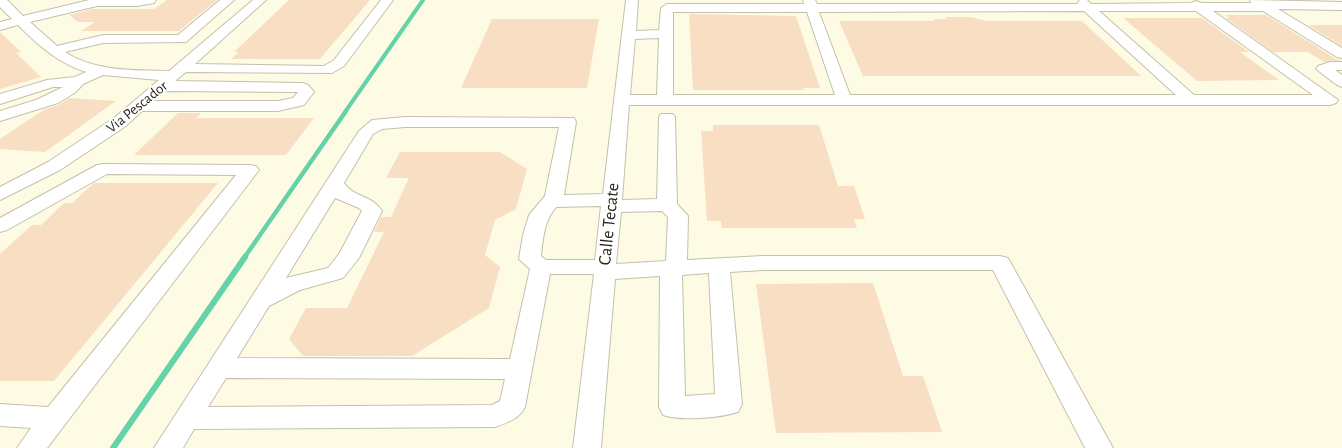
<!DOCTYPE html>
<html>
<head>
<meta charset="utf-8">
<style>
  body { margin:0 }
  canvas { display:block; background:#fefbe5 }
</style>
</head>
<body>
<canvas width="1342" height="448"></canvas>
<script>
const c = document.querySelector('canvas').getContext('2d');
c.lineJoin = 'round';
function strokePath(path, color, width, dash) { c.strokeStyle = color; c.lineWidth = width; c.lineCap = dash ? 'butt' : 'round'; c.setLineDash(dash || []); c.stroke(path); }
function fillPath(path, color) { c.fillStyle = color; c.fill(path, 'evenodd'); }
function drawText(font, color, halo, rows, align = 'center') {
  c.font = font + ' "Alegreya Sans",sans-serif'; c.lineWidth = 4; c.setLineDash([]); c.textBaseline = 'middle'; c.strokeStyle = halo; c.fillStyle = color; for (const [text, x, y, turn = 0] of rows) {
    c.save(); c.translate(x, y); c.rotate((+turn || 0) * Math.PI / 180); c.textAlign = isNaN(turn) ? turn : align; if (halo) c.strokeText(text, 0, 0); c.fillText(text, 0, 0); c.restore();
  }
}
strokePath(new Path2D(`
  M345,112L423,0`), '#66d2a7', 4);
strokePath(new Path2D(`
  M244,258L346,111`), '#66d2a7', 4.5);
strokePath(new Path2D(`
  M113,448L245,257`), '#66d2a7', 6);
fillPath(new Path2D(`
  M167,0H217L179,31H81L95,22H78L69,15L93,9H154Z
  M289,0H370L320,59H231L239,52H234Z
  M689,14L796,16L820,88H803L804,90H693Z
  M1225,15H1266L1336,59L1342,60L1324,62L1308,52H1273L1226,18H1230Z
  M945,17H971L987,21H1082L1141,76H863L839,21H935L933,19H947Z
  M1123,18H1202L1249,52H1240L1279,80L1197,81Z
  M492,19H599L587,88H461Z
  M1308,25H1342V46Z
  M0,32L21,52L16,53L41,77L0,89Z
  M69,98L116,101L45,152L0,149V139L45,109L59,105Z
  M178,113H201L196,118H314L286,155H134Z
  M713,125H819L838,186H854L865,219H854L857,228H722L721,221H707L701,131H713Z
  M400,152H500L527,169L516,209L495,220L485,255L500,267L489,308L412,356H303L289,339L306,308H347L384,232H374L381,217H391L409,178H386Z
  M94,183H218L54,381H0V254L32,225H41L64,203H72Z
  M873,283L903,376H923L942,432L776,433L756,284Z`), '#f8dec2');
const minor = new Path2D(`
  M0,0H7L23,16L89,0H156L154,3L137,6H97L30,22L57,46L103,35H178L220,0H234L186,42L103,43L65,52C96,72 134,70 169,71L253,0H266L195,64L324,66L334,60L381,0H393L344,66L332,73L186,72L175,81L303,83L308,85L314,92L304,105L278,111H142L126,126L60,170L0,200V187L48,162L114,118L159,80L103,75L83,84L76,92L58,103L0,121V111L36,100L63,87H53L0,104V94L47,80L75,77L86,72C58,63 39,46 18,25L0,30V22L12,19L0,7ZM165,91L296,92H298L293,98L278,101H153Z
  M626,0H638L636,31L659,30L661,8L667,4H804L803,0H815L817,4H1077L1080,0H1087L1091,4L1191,3L1196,1L1202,3H1251L1250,0L1342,2V10L1278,9L1342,48V58L1337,57L1263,11H1213L1338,100L1336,103L1330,105H629L622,200L657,199L659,117L661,114H673L675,117L677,204L688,216L687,260L763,256H1000L1008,258L1113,448H1085L993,270H763L730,272L742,404L738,412C720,418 680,421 663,415L659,407L660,276L615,279L601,448H573L594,274H550L525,407C519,419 507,423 495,427L194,429L183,448H154L359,131L372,120L405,117L574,118L576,122L564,195L603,194ZM1084,11L1176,95H850L819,12ZM1099,11H1196L1313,95H1194ZM673,12H807L835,95H673ZM659,38L657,95H630L635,39ZM405,127H559L545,196L529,215L523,235L519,259L530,269L510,359L237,358L269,306L300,290L343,278L359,258L382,211C371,194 354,198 344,183L373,134L382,129ZM335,198L359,208L362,211L339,254L328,268L286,278ZM601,206L595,260H546L541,256C543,238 544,221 556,207ZM662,211L668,217L666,261L616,264L621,212ZM709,273L715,394L685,396L682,275ZM226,378L505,379L500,401L492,405L208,407Z
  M1330,62H1342V70H1335L1342,75V87L1337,85L1316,69L1318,66Z
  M103,164L250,165L256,166L259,170L47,448H17L31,428L0,426V404L48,407L236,175L107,174L7,230L0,232V218L97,165Z`);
strokePath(minor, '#c3c1ab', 2);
fillPath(minor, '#fff');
drawText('15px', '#28271f', '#fff', [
  ["Via Pescador",137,107,-39]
]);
drawText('18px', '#28271f', '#fff', [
  ["Calle Tecate",609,224,-84]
]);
</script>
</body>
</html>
